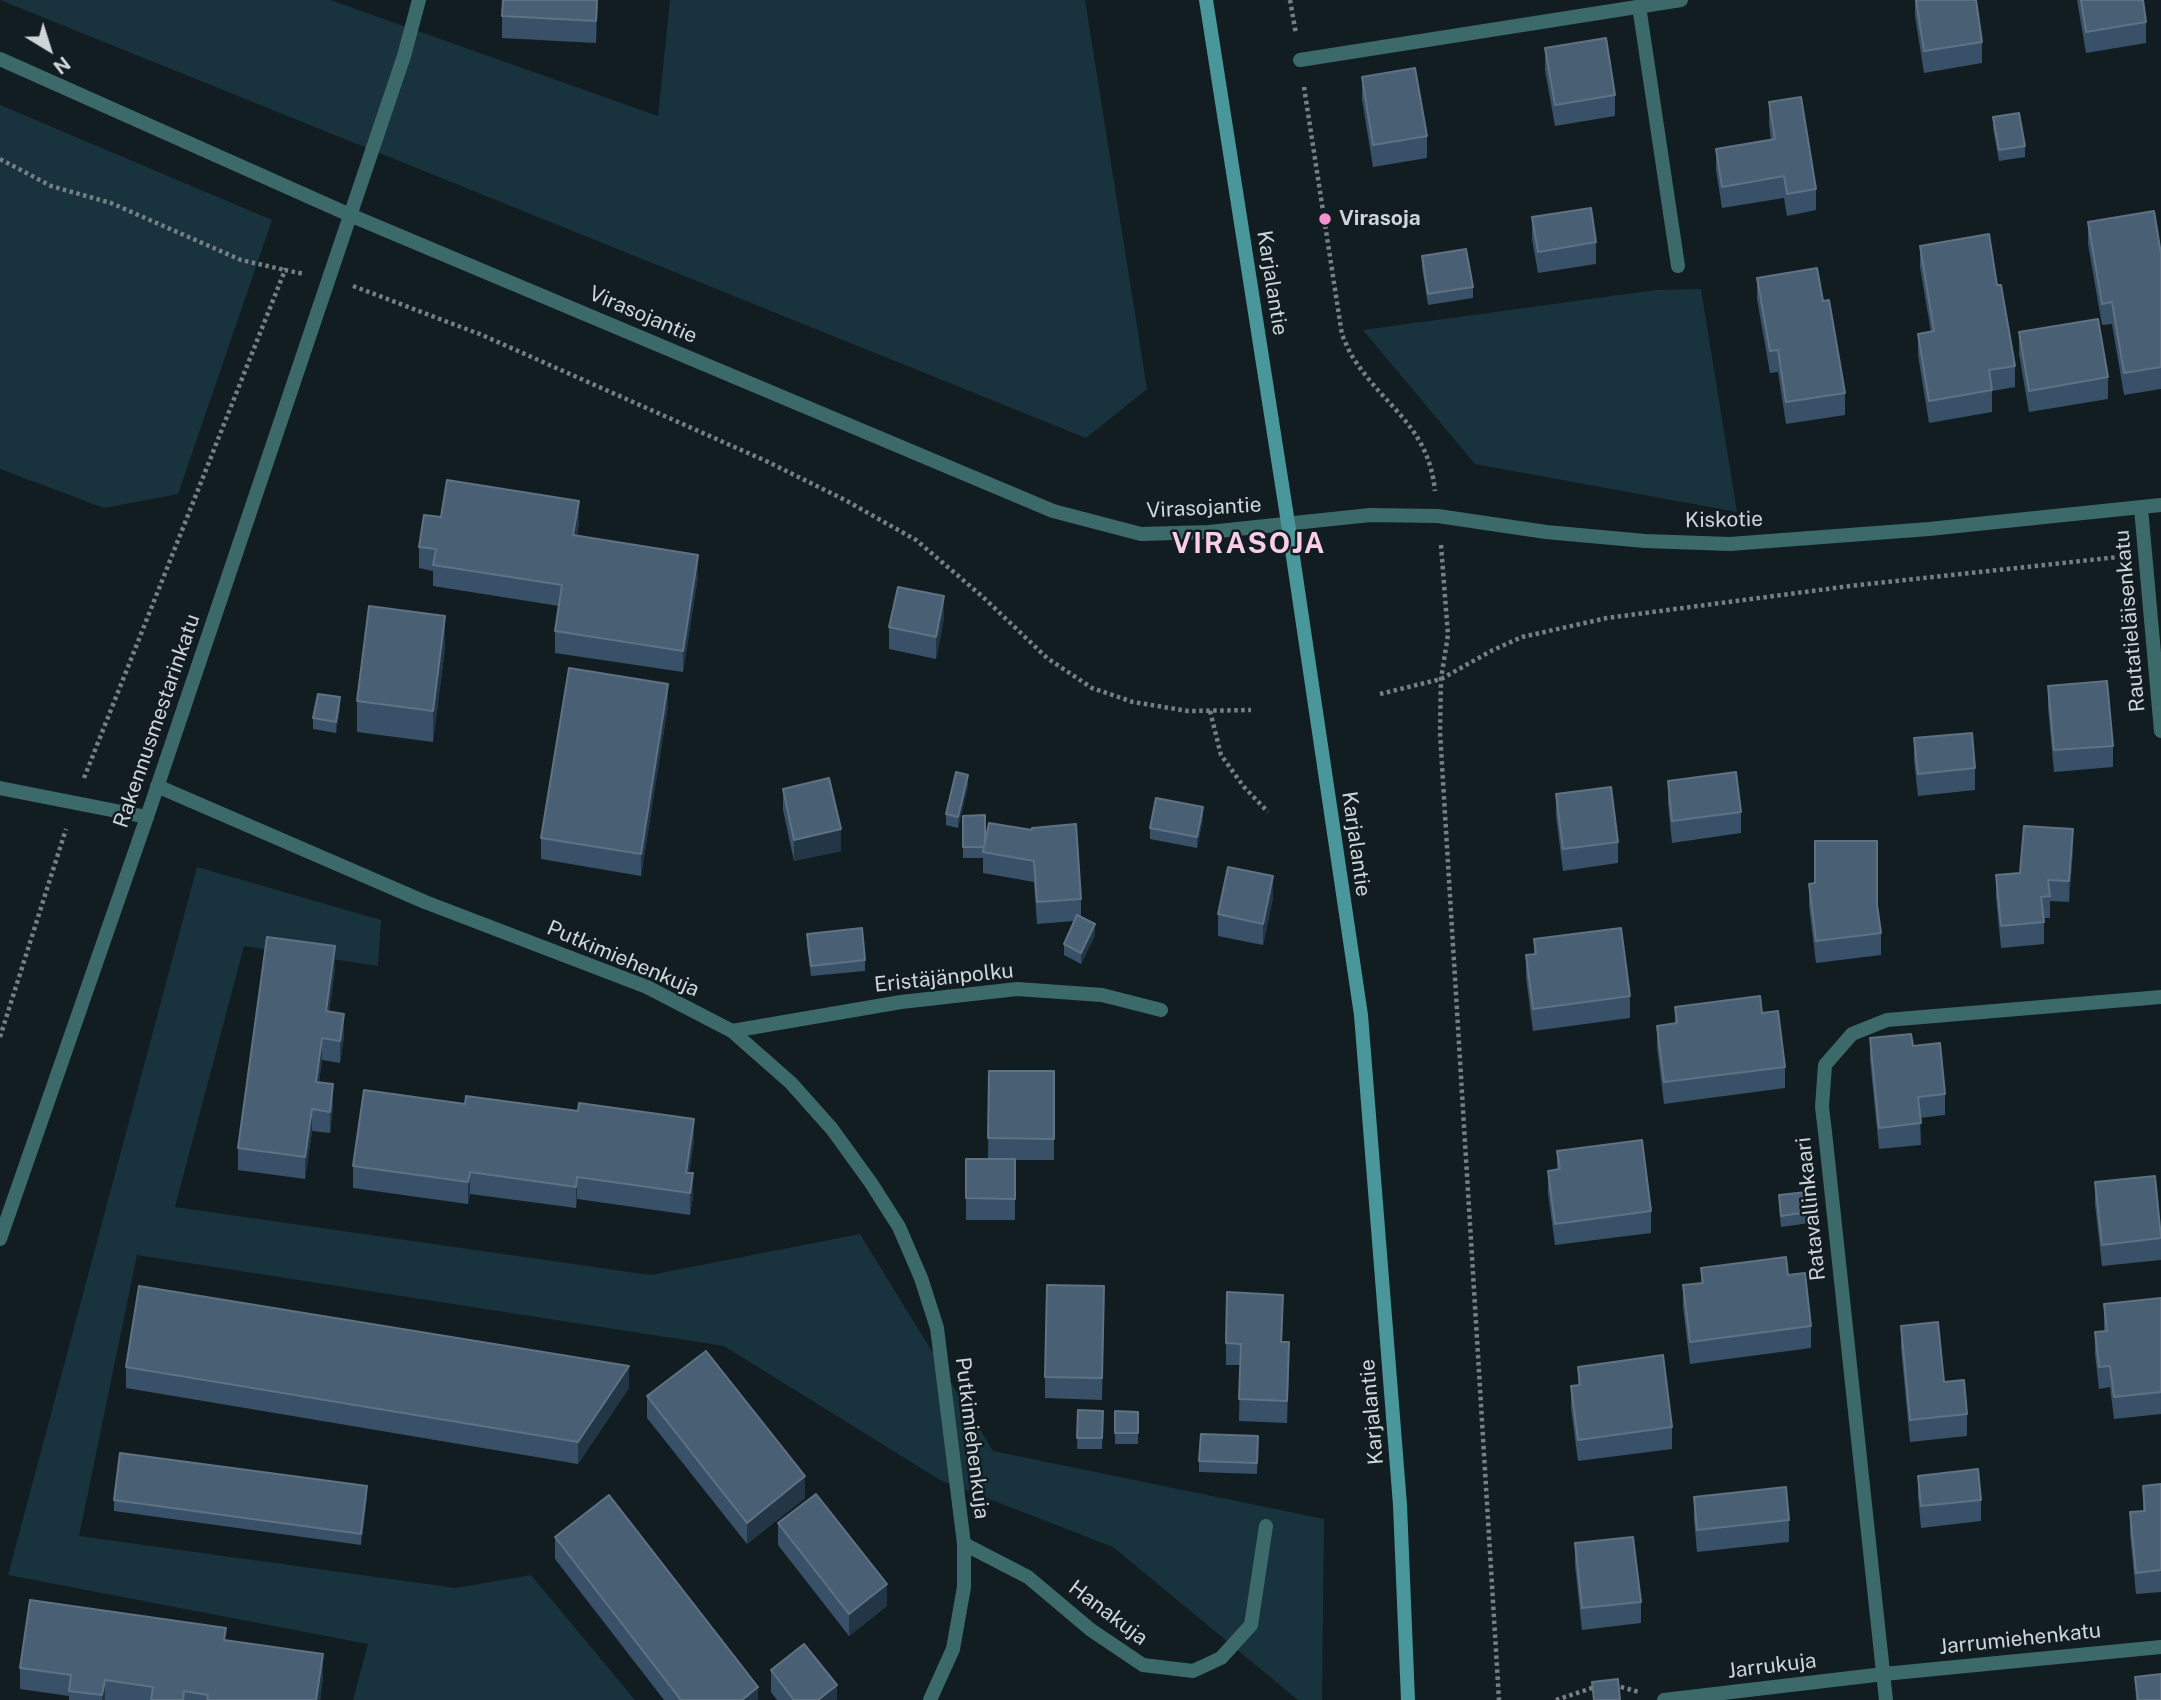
<!DOCTYPE html>
<html>
<head>
<meta charset="utf-8">
<style>
  body { margin:0 }
  #map { position:relative; width:2161px; height:1700px; overflow:hidden; background:#121d21; font-family:"Public Sans",sans-serif }
  canvas { display:block }
  .north { position:absolute; left:14px; top:14px; width:70px; height:70px; -webkit-text-stroke:5px #121d21; paint-order:stroke; rotate:142deg; font-size:19px; font-weight:700; line-height:28px; text-align:center; color:#cfd6d9 }
  .north::after { content:''; display:block; margin:auto; width:24px; height:32px; background:#cfd6d9; clip-path:polygon(50% 0,100% 100%,50% 72%,0 100%) }
</style>
</head>
<body>
<div id="map">
<canvas width="2161" height="1700"></canvas>
<div class="north">N</div>
</div>
<script>
const c = document.querySelector('canvas').getContext('2d');
c.lineJoin = 'round';
function fillPath(path, color) { c.fillStyle = color; c.fill(path, 'evenodd'); }
function strokePath(path, color, width, dash) { c.strokeStyle = color; c.lineWidth = width; c.lineCap = dash ? 'butt' : 'round'; c.setLineDash(dash || []); c.stroke(path); }
function drawText(font, color, halo, rows, align = 'center') {
  c.font = font + ' "Public Sans",sans-serif'; c.lineWidth = 5; c.setLineDash([]); c.textBaseline = 'middle'; c.strokeStyle = halo; c.fillStyle = color; for (const [text, x, y, turn = 0] of rows) {
    c.save(); c.translate(x, y); c.rotate((+turn || 0) * Math.PI / 180); c.textAlign = isNaN(turn) ? turn : align; if (halo) c.strokeText(text, 0, 0); c.fillText(text, 0, 0); c.restore();
  }
}
fillPath(new Path2D(`
  M0,0H330L658,116L670,0H1085L1147,389L1086,438Z
  M0,105L272,220L178,494L104,508L0,469Z
  M1701,289L1737,512L1475,464L1363,330L1656,290Z
  M197,867L381,920L378,966L244,946L175,1207L650,1275L860,1234L993,1451L1324,1519L1322,1700H1298L1113,1547L940,1480L724,1346L137,1255L79,1536L456,1588L531,1575L635,1700H353L368,1644L8,1575Z`), '#18333d');
strokePath(new Path2D(`
  M1290,0L1296,34
  M1304,87L1342,335C1346,343 1349,352 1354,359C1386,409 1428,425 1435,491
  M0,159L51,186L111,203L241,260L285,270
  M353,286L482,335L766,461L845,500L916,540L983,597L1047,658L1092,688L1133,702L1188,711L1251,710
  M1441,545L1448,635L1441,679L1440,732L1499,1700
  M1380,694L1441,679L1493,650L1522,637L1607,618L1850,586L2118,557
  M1210,711L1221,755L1244,787L1268,812
  M84,778L285,270L304,274
  M0,1037L66,829
  M1614,1685L1639,1692
  M1556,1700L1595,1687`), '#767f83', 4.5, [3.5, 3.5]);
strokePath(new Path2D(`
  M0,788L147,817
  M732,1031L901,1002L1017,989L1102,995L1161,1010
  M964,1544L1028,1577L1091,1630L1143,1665L1193,1671L1221,1658L1251,1625L1266,1526`), '#3c6a6b', 14);
strokePath(new Path2D(`
  M1639,6L1678,266
  M0,59L350,215L1053,511L1141,534L1209,532L1370,515L1438,516L1546,532L1645,541L1730,544L1929,529L2161,505
  M1300,60L1681,0
  M2141,508L2161,731
  M157,786L425,902L647,987L732,1031L791,1083L832,1129L871,1183L899,1227L921,1278L937,1328L964,1544V1587L953,1649L930,1700
  M0,1239L147,817L404,56L419,0
  M1664,1700L1884,1674L2161,1647
  M1886,1700L1825,1132L1822,1107L1825,1065L1852,1034L1887,1020L2161,997`), '#3c6a6b', 14);
strokePath(new Path2D(`
  M1206,0L1288,523L1361,1015L1400,1505L1408,1700`), '#49979a', 14);
fillPath(new Path2D(`
  M598,0L596,43L502,38V16Z
  M1915,0H1976L1982,42V63L1924,73L1915,16Z
  M2077,0H2143L2146,22V43L2086,53Z
  M1545,48L1615,95V116L1555,126L1545,70Z
  M1362,77L1427,136V158L1373,167L1362,99Z
  M1769,102L1816,189V210L1787,216L1784,198L1722,208L1716,170V149L1771,139L1769,124Z
  M1993,117L2025,146V157L1999,161L1993,128Z
  M1532,217L1596,242V264L1538,273L1532,239Z
  M2088,222L2161,254V389L2124,395L2112,324L2102,325L2088,244Z
  M1920,246L1997,285L2015,366V387L1992,391V412L1929,423L1918,355V334L1931,332L1920,267Z
  M1422,256L1473,287V298L1428,305L1422,267Z
  M1757,278L1823,301L1845,393V415L1786,424L1778,372L1770,373L1757,299Z
  M2019,332L2108,377V399L2029,412L2019,354Z
  M441,517L579,523L577,536L698,576L683,672L555,653V631L559,606L433,586V571L419,568V547Z
  M944,618L936,659L889,649V627Z
  M445,648L433,742L357,732V701Z
  M2048,686L2113,746V767L2054,772L2048,708Z
  M668,705L641,876L541,859V838Z
  M340,708L336,733L313,729V718Z
  M1914,738L1975,768V790L1918,796L1914,760Z
  M1668,781L1741,812V833L1672,843L1668,803Z
  M968,786L958,828L946,825V814Z
  M783,789L841,851L794,861L783,810Z
  M1556,794L1618,842V863L1563,871L1556,816Z
  M963,816L985,842L989,823L1081,899V917L1095,935L1081,964L1064,955V944L1074,921L1037,924L1034,882L983,873V858H963Z
  M1203,818L1197,848L1150,839V828Z
  M2073,850L2069,902L2050,901V918H2044V944L2001,948L1996,897V875L2020,873Z
  M1809,884L1877,905L1881,933V955L1816,963L1809,906Z
  M1273,898L1263,945L1218,936V914Z
  M807,934L865,960V971L811,976L807,945Z
  M1534,939L1630,996V1018L1533,1031L1526,977V955H1534Z
  M335,968L329,1012L344,1036L340,1063L322,1060L319,1082L333,1106L330,1133L312,1131L305,1179L238,1170V1148Z
  M1675,1007L1762,1013L1785,1067V1088L1664,1104L1657,1047V1026L1675,1023Z
  M1870,1038L1913,1046L1945,1094V1115L1920,1118L1921,1145L1879,1149L1870,1060Z
  M989,1071H1054V1160H1015V1220H966V1159H988Z
  M694,1140L689,1173L693,1195L690,1215L577,1199L576,1208L470,1194L468,1204L353,1188V1166Z
  M1557,1151L1651,1211V1233L1555,1245L1548,1193V1171L1557,1170Z
  M2095,1182L2161,1229V1260L2102,1266L2095,1204Z
  M1779,1195L1809,1212V1223L1781,1227L1779,1206Z
  M1701,1268L1788,1275L1811,1326V1348L1690,1364L1683,1307V1285L1701,1283Z
  M2161,1298V1414L2114,1419L2110,1387L2099,1389L2095,1354V1332L2104,1331V1304Z
  M1104,1308L1102,1400L1045,1398V1377Z
  M1283,1316L1282,1342L1289,1364L1287,1423L1239,1421L1240,1365H1226V1343Z
  M1901,1326L1967,1414V1436L1910,1442L1901,1348Z
  M126,1367L629,1388L578,1464L126,1388Z
  M1578,1367L1672,1427V1449L1578,1461L1571,1408V1386L1578,1385Z
  M647,1396L805,1498L747,1544L647,1418Z
  M1078,1410L1103,1411L1102,1449H1077Z
  M1115,1411L1138,1412V1444H1115Z
  M1258,1436L1257,1474L1199,1472V1461Z
  M1918,1476L1981,1500V1521L1921,1528L1918,1497Z
  M2161,1484V1592L2136,1594L2130,1534V1512L2143,1511V1486Z
  M367,1497L361,1545L114,1511V1500Z
  M1694,1497L1789,1520V1542L1697,1552L1694,1519Z
  M778,1523L887,1606L849,1636L778,1545Z
  M555,1537L758,1700H664L555,1559Z
  M1575,1543L1641,1602V1623L1582,1630L1575,1565Z
  M226,1640L323,1676L320,1700H69V1696L20,1689V1668Z
  M771,1670L837,1700H777L771,1692Z
  M2135,1677L2161,1700H2136Z`), '#385168');
fillPath(new Path2D(`
  M597,0H598L596,43V21Z
  M579,501V523L573,557V535Z
  M698,555V576L683,672V651Z
  M944,596V618L936,659V637Z
  M445,616V648L433,742V711Z
  M668,684V705L641,876V854Z
  M340,697V708L336,733V722Z
  M968,775V786L958,828V817Z
  M1203,807V818L1197,848V837Z
  M841,829V851L794,861V840Z
  M2073,829V850L2069,902V881Z
  M1273,876V898L1263,945V924Z
  M1095,924V935L1081,964V953Z
  M335,946V968L326,1033V1011Z
  M344,1014V1036L340,1063V1041Z
  M322,1038V1060L316,1104V1082Z
  M333,1084V1106L330,1133V1112Z
  M312,1109V1131L305,1179V1157Z
  M694,1119V1140L686,1194V1173Z
  M470,1172V1194L468,1204V1182Z
  M693,1173V1195L690,1215V1193Z
  M577,1177V1199L576,1208V1187Z
  M1289,1342V1364L1287,1423V1401Z
  M629,1366V1388L578,1464V1442Z
  M805,1476V1498L747,1544V1523Z
  M367,1486V1497L361,1545V1534Z
  M887,1584V1606L849,1636V1614Z
  M323,1654V1676L320,1700H316Z
  M105,1680V1700H102V1695Z
  M837,1685V1700H818Z
  M758,1687V1700H742Z`), '#223646');
const building = new Path2D(`
  M503,0H597L596,21L502,16Z
  M1916,0H1976L1982,42L1924,51Z
  M2081,0H2143L2146,22L2086,32Z
  M1606,38L1615,95L1555,105L1545,48Z
  M1415,68L1427,136L1373,145L1362,77Z
  M1801,97L1816,189L1787,194L1784,176L1722,187L1716,149L1775,139L1769,102Z
  M2019,113L2025,146L1999,150L1993,117Z
  M1591,208L1596,242L1538,252L1532,217Z
  M2154,211L2161,254V367L2124,373L2112,302L2102,304L2088,222Z
  M1989,234L1997,285H2001L2015,366L1989,370L1992,390L1929,401L1918,334L1934,331L1920,246Z
  M1466,249L1473,287L1428,294L1422,256Z
  M1817,268L1823,301L1829,300L1845,393L1786,402L1778,350L1770,351L1757,278Z
  M2098,319L2108,377L2029,391L2019,332Z
  M447,480L579,501L573,535L698,555L683,651L555,631L562,585L433,565L436,549L419,547L424,515L441,517Z
  M898,587L944,596L936,637L889,627Z
  M369,606L445,616L433,711L357,701Z
  M569,668L668,684L641,854L541,838Z
  M2107,681L2113,746L2054,750L2048,686Z
  M318,694L340,697L336,722L313,718Z
  M1972,733L1975,768L1918,774L1914,738Z
  M956,772L968,775L958,817L946,814Z
  M1736,772L1741,812L1672,821L1668,781Z
  M829,778L841,829L794,840L783,789Z
  M1611,787L1618,842L1563,849L1556,794Z
  M1156,798L1203,807L1197,837L1150,828Z
  M985,815V842L984,847H963V816Z
  M989,823L1032,830V828L1076,824L1081,899L1037,902L1034,861L983,852Z
  M2024,826L2073,829L2069,881L2048,880L2050,896L2041,897L2044,922L2001,926L1996,875L2020,873Z
  M1815,841H1877V905L1881,933L1816,941L1809,884L1815,883Z
  M1228,867L1273,876L1263,924L1218,914Z
  M1077,915L1095,924L1081,953L1064,944Z
  M862,928L865,960L811,966L807,934Z
  M1621,928L1630,996L1533,1009L1526,955L1536,954L1534,939Z
  M267,937L335,946L326,1011L344,1014L340,1041L322,1038L316,1082L333,1084L330,1112L312,1109L305,1157L238,1148Z
  M1760,996L1762,1013L1778,1011L1785,1067L1664,1082L1657,1026L1677,1023L1675,1007Z
  M1911,1034L1913,1046L1940,1043L1945,1094L1918,1097L1921,1123L1879,1128L1870,1038Z
  M989,1071H1054V1139L988,1138Z
  M364,1090L465,1104L466,1096L578,1111L579,1103L694,1119L686,1173H693L690,1193L577,1177L576,1187L470,1172L468,1182L353,1166Z
  M1642,1140L1651,1211L1555,1224L1548,1171L1560,1169L1557,1151Z
  M966,1159H1015V1199L966,1198Z
  M2155,1176L2161,1238L2102,1245L2095,1182Z
  M1807,1192L1809,1212L1781,1216L1779,1195Z
  M1786,1257L1788,1275L1805,1273L1811,1326L1690,1342L1683,1285L1703,1283L1701,1268Z
  M1047,1285L1104,1286L1102,1378L1045,1377Z
  M139,1286L629,1366L578,1442L126,1367Z
  M1227,1292L1283,1295L1281,1342H1289L1287,1401L1239,1399L1241,1344L1226,1343Z
  M2161,1298V1392L2114,1397L2110,1366L2099,1367L2095,1332L2107,1331L2104,1304Z
  M1938,1322L1944,1382L1964,1380L1967,1414L1910,1420L1901,1326Z
  M706,1351L805,1476L747,1523L647,1396Z
  M1663,1355L1672,1427L1578,1440L1571,1386L1580,1385L1578,1367Z
  M1078,1410L1103,1411L1102,1438H1077Z
  M1115,1411L1138,1412V1433H1115Z
  M1201,1434L1258,1436L1257,1463L1199,1461Z
  M120,1453L367,1486L361,1534L114,1500Z
  M1978,1469L1981,1500L1921,1506L1918,1476Z
  M2161,1484V1570L2136,1573L2130,1512L2145,1511L2143,1486Z
  M1786,1487L1789,1520L1697,1530L1694,1497Z
  M816,1494L887,1584L849,1614L778,1523Z
  M609,1495L758,1687L742,1700H681L555,1537Z
  M1633,1537L1641,1602L1582,1608L1575,1543Z
  M30,1600L226,1628L224,1640L323,1654L316,1700H207L208,1695L184,1691L183,1700H151L153,1687L105,1680L102,1695L69,1691L71,1675L20,1668Z
  M804,1644L837,1685L818,1700H794L771,1670Z
  M2161,1674V1700H2138L2135,1677Z
  M1618,1679L1620,1700H1594L1592,1682Z`);
fillPath(building, '#495f74');
strokePath(building, '#5e7284', 2);
for (const [x, y, r, color] of [
  [1325,219,7,"#f790ce"]
]) { const dot = new Path2D(); dot.arc(x, y, r, 0, 2 * Math.PI); c.fillStyle = color; c.fill(dot); strokePath(dot, '#121d21', 2.5); }
drawText('bold 21px', '#cfd6d9', '#121d21', [
  ["Virasoja",1339,219]
], 'left');
drawText('21px', '#cfd6d9', '#121d21', [
  ["Karjalantie",1272,283,81],
  ["Virasojantie",643,315,23],
  ["Virasojantie",1204,508,-3],
  ["Kiskotie",1724,520,-1],
  ["Rautatieläisenkatu",2130,621,-95],
  ["Rakennusmestarinkatu",157,721,-71],
  ["Karjalantie",1356,844,82],
  ["Putkimiehenkuja",623,959,23],
  ["Eristäjänpolku",944,978,-6],
  ["Ratavallinkaari",1811,1209,-96],
  ["Karjalantie",1372,1412,-95],
  ["Putkimiehenkuja",972,1438,83],
  ["Hanakuja",1108,1613,37],
  ["Jarrumiehenkatu",2020,1639,-6],
  ["Jarrukuja",1772,1666,-7]
]);
c.letterSpacing = '2px';
drawText('bold 28px', '#fbcee7', '#121d21', [
  ["VIRASOJA",1249,544]
]);
c.letterSpacing = '0px';
</script>
</body>
</html>
